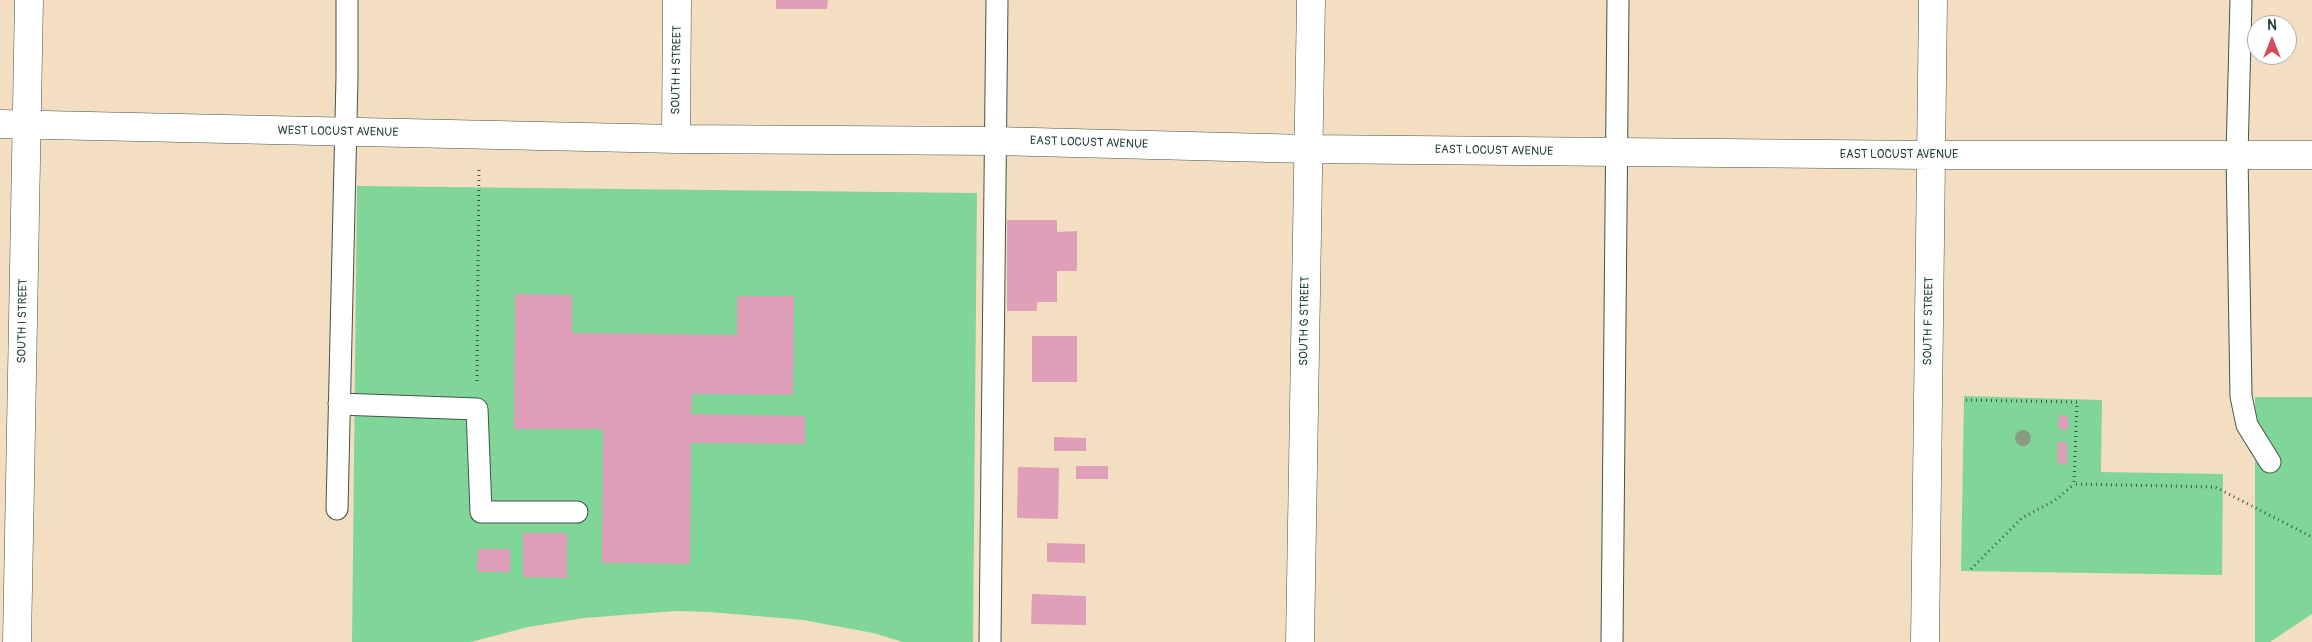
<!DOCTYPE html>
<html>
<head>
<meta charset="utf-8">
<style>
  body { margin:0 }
  #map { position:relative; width:2312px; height:642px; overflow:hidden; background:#f4dec2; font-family:Pangolin,sans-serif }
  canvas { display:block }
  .north { position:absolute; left:2247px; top:15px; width:50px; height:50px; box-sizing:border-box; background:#fff; border:1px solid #a5b1ae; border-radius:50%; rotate:0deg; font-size:14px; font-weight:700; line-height:20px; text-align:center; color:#1f3d34 }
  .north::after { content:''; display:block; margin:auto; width:18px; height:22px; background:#d1495b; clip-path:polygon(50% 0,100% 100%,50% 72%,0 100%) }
</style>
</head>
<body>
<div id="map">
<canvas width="2312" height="642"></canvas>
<div class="north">N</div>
</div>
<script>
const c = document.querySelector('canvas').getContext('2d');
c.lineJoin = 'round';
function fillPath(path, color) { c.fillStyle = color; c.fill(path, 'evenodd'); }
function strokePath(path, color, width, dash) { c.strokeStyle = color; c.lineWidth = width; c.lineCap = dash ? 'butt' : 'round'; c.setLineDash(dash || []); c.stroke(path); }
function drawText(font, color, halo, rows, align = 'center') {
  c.font = font + ' Pangolin,sans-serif'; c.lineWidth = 5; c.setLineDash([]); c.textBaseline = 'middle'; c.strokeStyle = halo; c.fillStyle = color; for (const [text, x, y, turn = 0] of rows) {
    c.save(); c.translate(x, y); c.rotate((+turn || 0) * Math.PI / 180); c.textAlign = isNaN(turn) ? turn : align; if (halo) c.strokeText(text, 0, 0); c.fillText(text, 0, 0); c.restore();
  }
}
fillPath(new Path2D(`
  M357,186L977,193L973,642H903L873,633L803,620L710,612L676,611L584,618L528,627L471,642H352Z
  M1964,396L2102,400L2101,472L2223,474L2222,575L1961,571Z
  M2255,397H2312V614L2270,642H2255Z`), '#80d699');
fillPath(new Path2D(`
  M776,0H828L827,9H776Z
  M1007,220H1057V232L1077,231V271H1057V302H1037V311H1007Z
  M515,294L572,295V333L737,335V296H794L793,395L692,394L691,414L805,416V444L691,443L690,564L602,563L603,429H514Z
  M1032,336H1077V382H1032Z
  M2059,415L2068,416V430L2058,429Z
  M1054,437L1086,438V451H1054Z
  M2058,442H2067V464L2057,463Z
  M1076,466H1108V479H1076Z
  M1018,467L1059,468L1058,519L1017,518Z
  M523,533H567V578L523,577Z
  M1047,543L1085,544V563L1047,562Z
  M478,549H510V572H477Z
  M1032,594L1086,596V625L1031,624Z`), '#df9fb8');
const lane = new Path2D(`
  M2241,0L2237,155L2241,396L2247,425L2270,462
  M339,404L477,409L481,512H577
  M337,509L347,77V0
  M990,642L997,0
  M1612,642L1618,0`);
const street = new Path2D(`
  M0,124L676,139L995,141L1308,149L1930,155H2312
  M676,139L677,0
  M1300,642L1311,0
  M1925,642L1933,0`);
const secondary = new Path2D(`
  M17,642L29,0`);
strokePath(lane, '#3f5549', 23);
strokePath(street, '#3f5549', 29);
strokePath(secondary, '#3f5549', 29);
strokePath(new Path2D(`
  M477,381L479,167
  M1966,400L2077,402L2074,484L2215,487L2312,537
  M1971,569L2022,518L2057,499L2074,484`), '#3f5549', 3, [1, 4]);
strokePath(lane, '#fff', 21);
strokePath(street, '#fff', 28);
strokePath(secondary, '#fff', 28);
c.fillStyle = '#8c9a82';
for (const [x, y] of [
  [2023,438]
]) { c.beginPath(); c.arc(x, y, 8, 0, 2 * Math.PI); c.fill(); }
drawText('12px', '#1f3d34', '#fff', [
  ["SOUTH H STREET",677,70,-89],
  ["WEST LOCUST AVENUE",338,132,1],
  ["EAST LOCUST AVENUE",1089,143,2],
  ["EAST LOCUST AVENUE",1494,151,1],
  ["EAST LOCUST AVENUE",1899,155],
  ["SOUTH I STREET",23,321,-89],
  ["SOUTH G STREET",1305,321,-89],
  ["SOUTH F STREET",1929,321,-89]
]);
</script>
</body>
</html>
